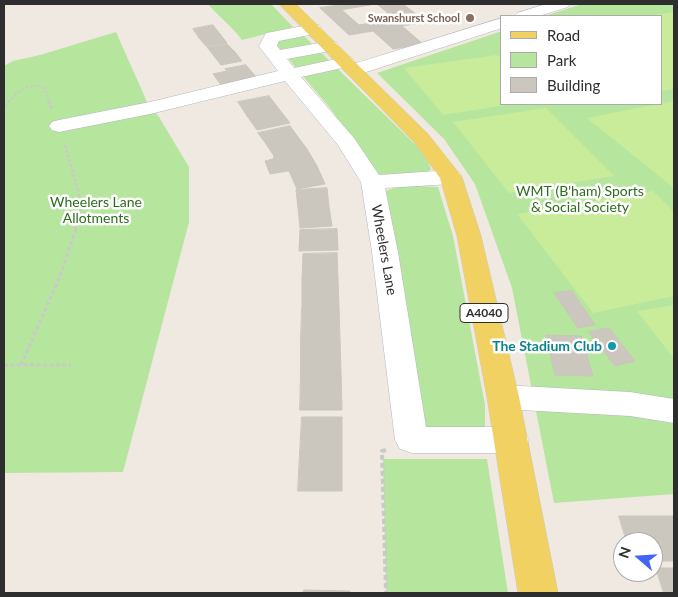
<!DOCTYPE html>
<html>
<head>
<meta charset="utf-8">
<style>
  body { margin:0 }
  #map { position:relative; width:678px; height:597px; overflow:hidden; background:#efe9e1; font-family:Lato,sans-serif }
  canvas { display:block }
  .frame { position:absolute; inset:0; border:5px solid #2e2e2e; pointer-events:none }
  .legend { position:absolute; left:500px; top:15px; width:162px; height:90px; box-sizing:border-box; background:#fff; border:1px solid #ababab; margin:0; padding:6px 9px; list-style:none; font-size:15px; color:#2e2e2e }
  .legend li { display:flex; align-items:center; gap:10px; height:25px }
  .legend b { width:25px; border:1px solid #ababab }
  .north { position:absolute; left:613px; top:532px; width:50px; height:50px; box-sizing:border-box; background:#fff; border:1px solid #ababab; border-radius:50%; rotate:289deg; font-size:14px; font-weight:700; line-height:20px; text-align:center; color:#2e2e2e }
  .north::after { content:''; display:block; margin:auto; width:18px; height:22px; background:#4264fb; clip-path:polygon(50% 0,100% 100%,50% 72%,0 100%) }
</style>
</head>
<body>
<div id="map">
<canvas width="678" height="597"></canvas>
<div class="frame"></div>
<ul class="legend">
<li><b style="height:6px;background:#f2d163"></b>Road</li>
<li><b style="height:14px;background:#b6e59e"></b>Park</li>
<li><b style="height:14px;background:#cbc7bf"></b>Building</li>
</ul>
<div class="north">N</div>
</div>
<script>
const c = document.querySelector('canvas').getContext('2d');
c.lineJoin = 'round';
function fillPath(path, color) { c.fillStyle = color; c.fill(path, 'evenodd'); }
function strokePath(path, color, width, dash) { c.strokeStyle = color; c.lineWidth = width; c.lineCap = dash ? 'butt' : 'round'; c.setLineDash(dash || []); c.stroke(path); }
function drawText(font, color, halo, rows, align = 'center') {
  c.font = font + ' Lato,sans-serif'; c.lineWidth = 5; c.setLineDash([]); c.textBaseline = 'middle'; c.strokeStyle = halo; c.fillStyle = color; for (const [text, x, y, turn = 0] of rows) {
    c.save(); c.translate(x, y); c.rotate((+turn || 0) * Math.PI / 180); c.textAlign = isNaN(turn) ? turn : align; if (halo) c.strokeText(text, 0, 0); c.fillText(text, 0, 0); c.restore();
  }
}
fillPath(new Path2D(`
  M208,4H271L293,27L242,40C232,26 219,17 208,4Z
  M582,4H674V494L554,503L512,288L475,184L444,139L377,73L502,31V104H662V16H545Z
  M116,32L147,102L159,117L189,167V222L123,472L4,473V66L13,61L40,55Z
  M302,34L425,154L431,169L426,173L383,176L377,173L329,107L276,44L279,40Z
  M403,185L438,187L453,236L485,405V427L423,428L385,191Z
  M383,459H487L508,593H386Z`), '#b6e59e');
fillPath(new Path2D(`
  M674,12V89L662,91V16H646Z
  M497,55L502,59V104H512L443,115L404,68Z
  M674,101V188L587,118Z
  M546,108L614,176L509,193L453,122Z
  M653,191L674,212V296L593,313L517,214Z
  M674,305V359L637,311Z`), '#c9ec9a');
const building = new Path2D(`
  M346,4H403L426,22L402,26L423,44L393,49L373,31L349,35L320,8ZM377,4L395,19L359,25L342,10Z
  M213,25L220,34L199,38L193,29Z
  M220,34L227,43L206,46L199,38Z
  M227,44L235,52L214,56L207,47Z
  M235,52L242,61L221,65L214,56Z
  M246,65L257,78L221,85L213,74L227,71L225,69Z
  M269,96L279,109L247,116L238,102Z
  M279,109L290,123L257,130L247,116Z
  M290,126L298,137L266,144L258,133Z
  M298,137L307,149L274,156L266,144Z
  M307,149L317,166L270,174L265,161L273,159L274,156Z
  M317,166L325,184L297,189L289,171Z
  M327,188L329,207L298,208L296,190Z
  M329,207L332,226L300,228L298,208Z
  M337,229L338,250L299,251L300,230Z
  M337,253L338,279L302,280L303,254Z
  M338,279L339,308H302V280Z
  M572,291L595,325L578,328L554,293Z
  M302,308H339L340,339H301Z
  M609,328L635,361L615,366L589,332Z
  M546,335L581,336L593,376L555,375Z
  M301,339H340L341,373H301Z
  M301,373H341L342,410H300Z
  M302,417H342V452H300Z
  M300,452H342V491H298Z
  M619,516H674V561H653V542H627Z
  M656,568H674V593H664Z
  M304,590L350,591V593H303Z`);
fillPath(building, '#cbc7bf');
strokePath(building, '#cbc5ba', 1);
const minor = new Path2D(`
  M546,4H570L568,7L539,16H515L517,13Z
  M502,18V28L360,74L354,75L348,74L345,70L347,67L301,77L354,138L379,175L451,170L459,172L462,177L459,182L451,184L385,188L398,252L426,427H512L524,431L529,440L524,449L512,453H412L400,449L395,440L372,252L361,182L338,145L285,81L150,114L59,132L52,130L49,126L52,122L59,120L150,102L278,71L259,46L266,33L272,32L313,24L319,25L321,29L319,33L279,41L277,46L280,50L330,41L336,42L339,46L336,50L287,59L294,68L346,57L352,58L355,62L353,64Z
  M503,385L630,392L674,399V423L630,416L503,409L492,406L487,397L492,388Z`);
const major = new Path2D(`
  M279,4H296L428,134L462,177L481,236L519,397L558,593H518L487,397L457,236L440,178L414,142Z`);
strokePath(minor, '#b4b7c1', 1);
strokePath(major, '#c9c9c9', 1);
strokePath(new Path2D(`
  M8,102C19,91 28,83 44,87L49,102`), '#c9c9c9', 2, [2.5, 2]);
strokePath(new Path2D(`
  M49,101L52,109
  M4,106L9,101
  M65,145L83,208L75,230`), '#c9c9c9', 2.5, [3, 2]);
strokePath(new Path2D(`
  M4,365H71
  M21,365L60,276L76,229`), '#c9c9c9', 3, [4, 2.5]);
strokePath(new Path2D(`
  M386,450L382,451L386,593`), '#c9c9c9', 4, [5, 3]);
fillPath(minor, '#fff');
fillPath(major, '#f2d163');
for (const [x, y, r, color] of [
  [470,18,5,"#8d6e63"],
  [612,346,5,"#0f9aa8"]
]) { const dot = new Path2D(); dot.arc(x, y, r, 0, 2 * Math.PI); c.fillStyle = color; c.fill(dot); strokePath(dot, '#fff', 2); }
drawText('bold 11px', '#785e54', '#fff', [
  ["Swanshurst School",460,18]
], 'right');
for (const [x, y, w] of [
  [484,313,48]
]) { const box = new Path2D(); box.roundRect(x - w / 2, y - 9.5, w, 19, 4); c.fillStyle = '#fff'; c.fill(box); strokePath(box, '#2e2e2e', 1); }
drawText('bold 12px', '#2e2e2e', null, [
  ["A4040",484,313]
]);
drawText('14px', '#2c6e1b', '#fff', [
  ["WMT (B'ham) Sports",580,191],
  ["& Social Society",580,207],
  ["Wheelers Lane",96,202],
  ["Allotments",96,218]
]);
drawText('14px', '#2e2e2e', '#fff', [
  ["Wheelers Lane",384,250,80]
]);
drawText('bold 14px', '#0d838f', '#fff', [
  ["The Stadium Club",602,346]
], 'right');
</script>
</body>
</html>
